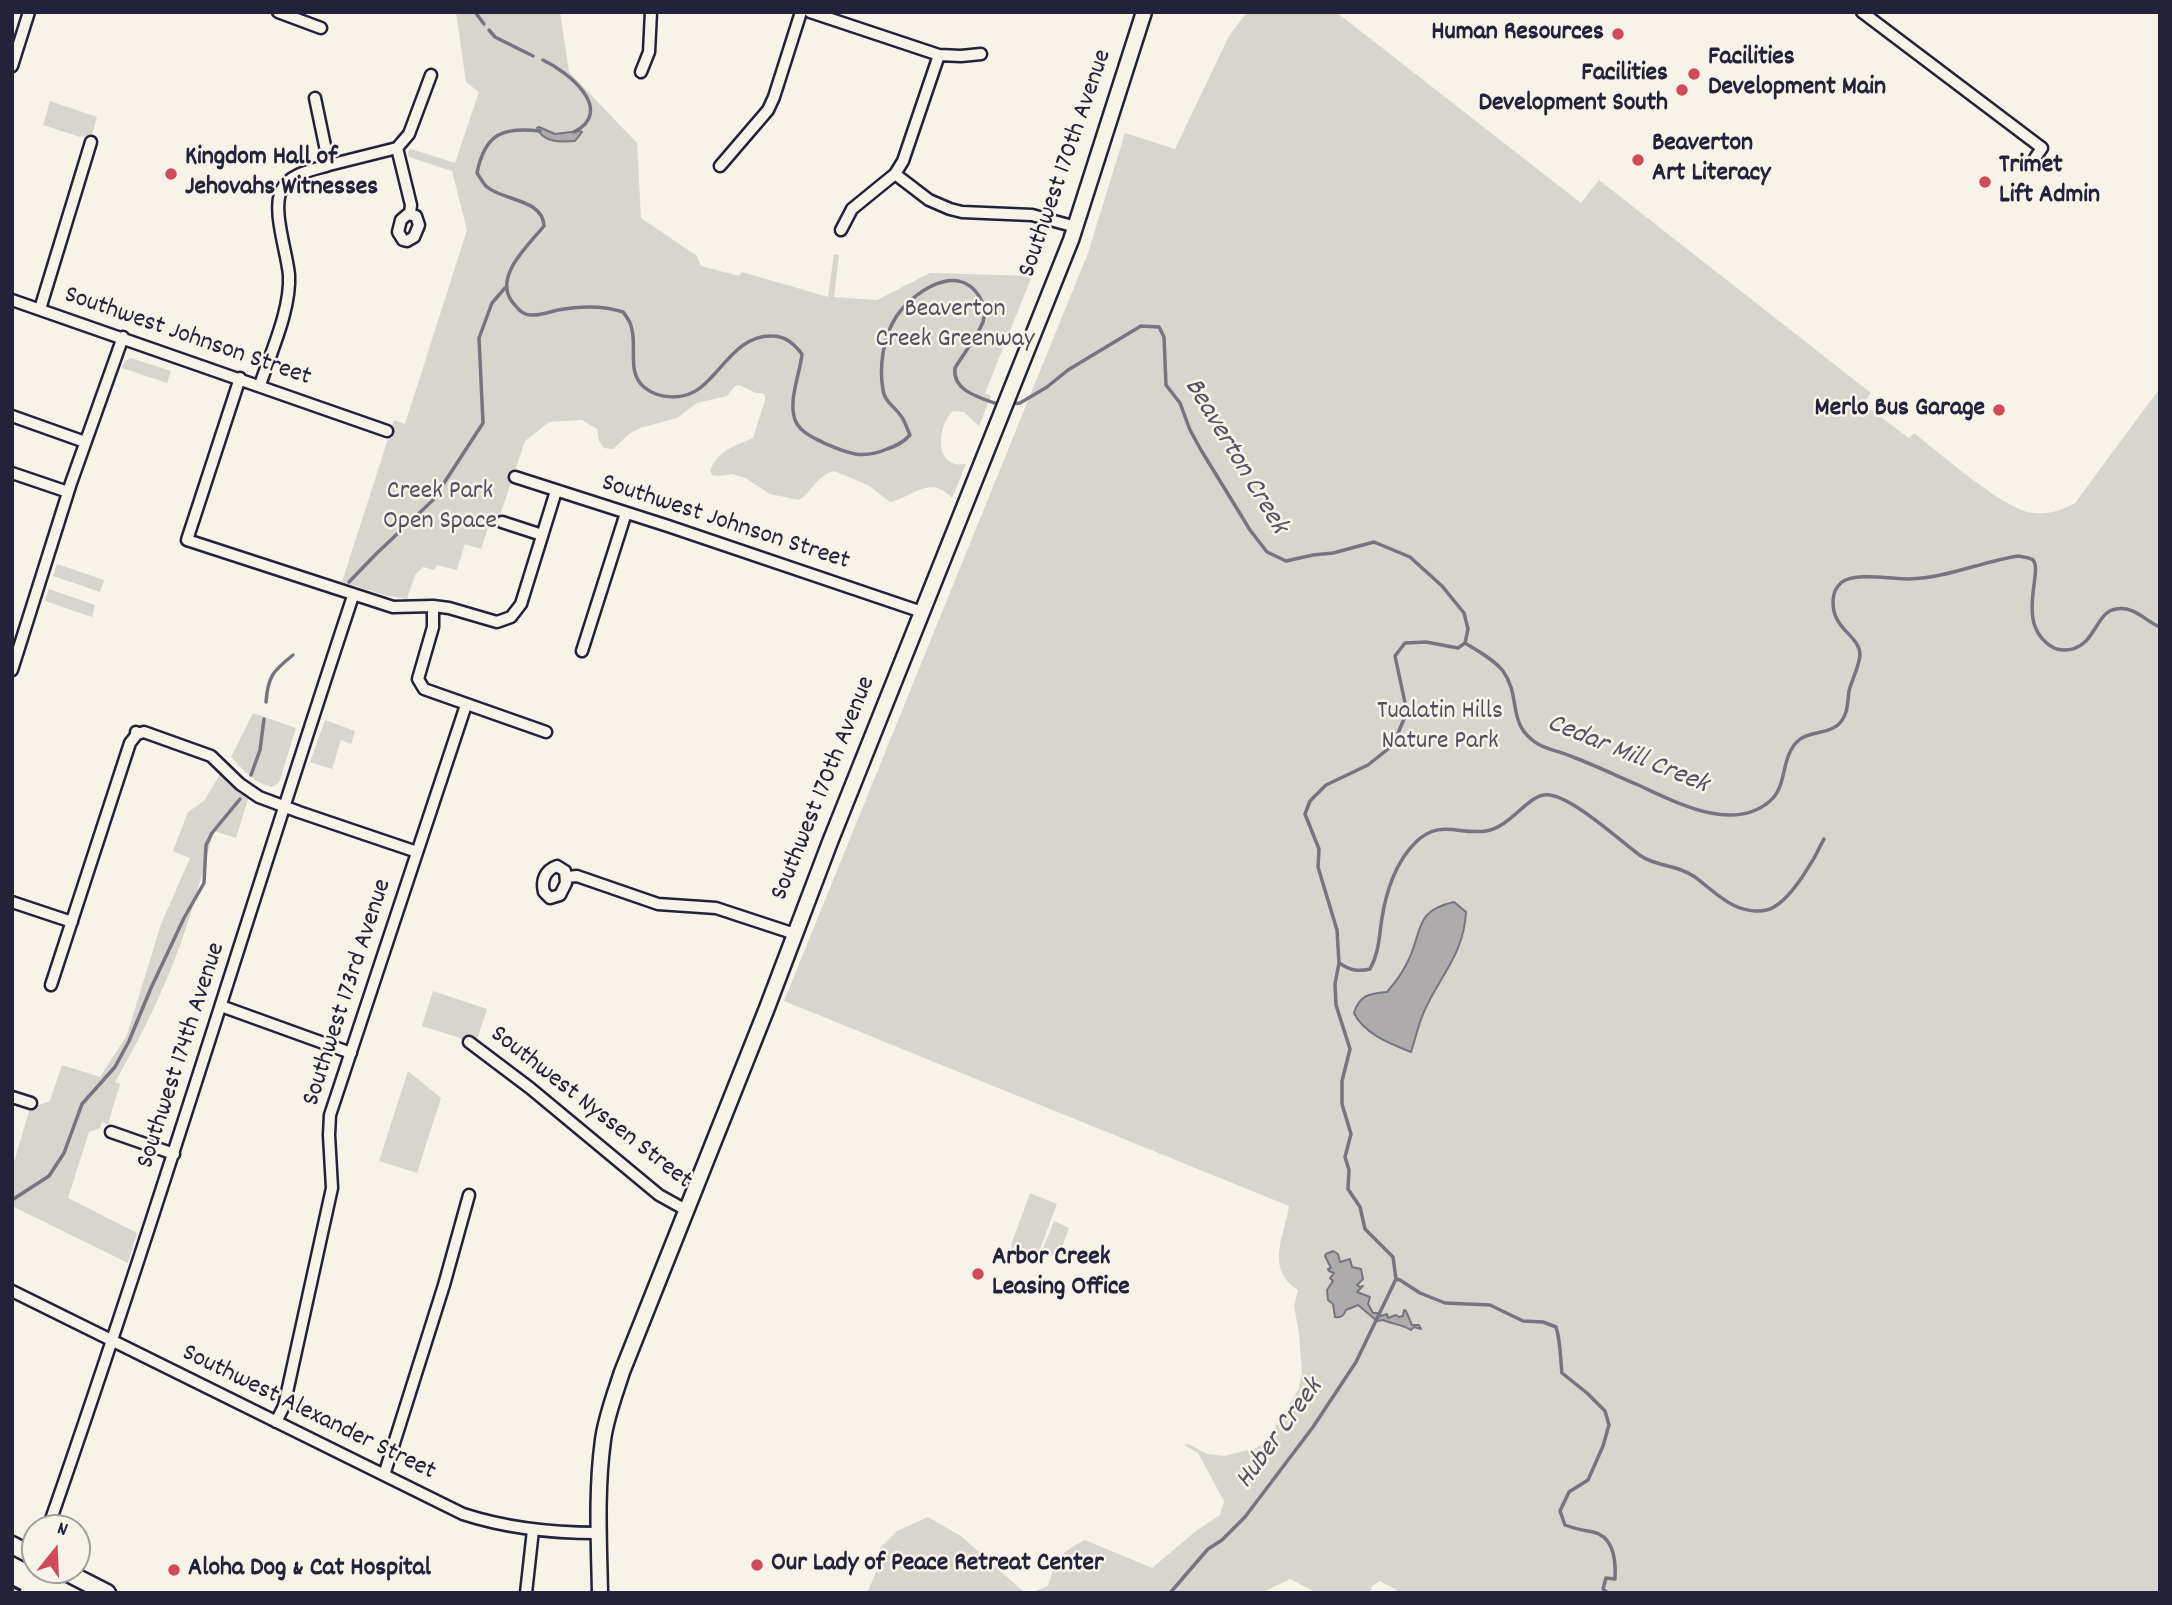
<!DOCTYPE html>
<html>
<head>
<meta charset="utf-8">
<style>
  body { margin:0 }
  #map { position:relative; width:2172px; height:1605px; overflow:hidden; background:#f7f3e8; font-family:Dekko,sans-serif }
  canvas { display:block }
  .frame { position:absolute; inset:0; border:14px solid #22223b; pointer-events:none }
  .north { position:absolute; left:21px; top:1514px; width:70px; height:70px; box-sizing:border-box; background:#f7f3e8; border:2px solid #a29fa3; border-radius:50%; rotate:18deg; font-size:19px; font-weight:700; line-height:28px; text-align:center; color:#22223b }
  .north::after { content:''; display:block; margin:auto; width:24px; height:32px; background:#d1495b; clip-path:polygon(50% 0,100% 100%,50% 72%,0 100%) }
</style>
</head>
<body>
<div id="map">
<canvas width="2172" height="1605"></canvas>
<div class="frame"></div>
<div class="north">N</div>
</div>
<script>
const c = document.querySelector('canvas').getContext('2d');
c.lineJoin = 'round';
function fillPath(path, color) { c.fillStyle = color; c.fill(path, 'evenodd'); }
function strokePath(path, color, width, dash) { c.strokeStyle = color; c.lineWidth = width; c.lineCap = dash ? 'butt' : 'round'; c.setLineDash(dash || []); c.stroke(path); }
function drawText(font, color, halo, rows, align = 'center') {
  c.font = font + ' Dekko,sans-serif'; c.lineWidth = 5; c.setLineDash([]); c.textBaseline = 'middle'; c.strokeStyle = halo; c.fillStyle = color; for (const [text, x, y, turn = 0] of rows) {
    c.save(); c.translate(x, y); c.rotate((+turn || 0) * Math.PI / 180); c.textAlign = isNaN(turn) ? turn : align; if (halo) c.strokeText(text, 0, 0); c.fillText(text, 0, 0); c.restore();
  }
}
fillPath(new Path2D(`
  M456,12H560L569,72L637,143L641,218L697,256L701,266L739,276L742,272L828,297L834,254L839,255L834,297L877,300L930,273L1032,276L985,393L991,396L979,426L964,412L953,411C940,422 933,458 955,464C959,465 962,464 966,464L952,498C929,474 914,497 890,502L868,485L834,471C816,476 813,491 799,500L770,494L745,478L732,474L719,476L712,475L710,470C719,450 734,446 753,438L765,400V396L763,393H756L739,385L734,387L727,396L697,403L677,418L640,428L629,434L613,449L604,448L599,441L597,429L582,420L549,422L525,441L497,524L490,522L481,549L465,544L457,570L437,565L434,570L423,567L415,575L407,599L384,595L342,582L394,420L405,424L467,230L452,171L409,157L408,152L411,149L455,163L479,92L466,82Z
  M1247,12H1336L1581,203L1599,180L1871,393L1863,404L1909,438L1914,433C1938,452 2006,511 2033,513C2047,515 2063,510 2075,503L2160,388V1593H1402L1380,1581L1372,1586L1370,1593H1317L1290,1579L1261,1593H1031L1048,1586C1057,1558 1058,1554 1085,1540L1152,1568L1196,1531L1220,1515L1224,1501L1198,1453L1184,1445L1188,1444L1207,1454L1224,1456L1256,1448L1266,1442L1298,1390L1302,1374L1299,1333L1294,1306L1298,1290C1265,1269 1284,1237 1289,1206L784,1001L1088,253L1125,133L1175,149L1229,36Z
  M50,101L97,117L91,138L81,136L80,137L43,125Z
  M131,358L171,371L167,383L122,368L125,361Z
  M57,564L104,580L100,592L53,576Z
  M49,589L95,605L92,617L45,601Z
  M253,713L296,728L279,783L272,787C254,783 243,770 231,757Z
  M325,720L355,731L351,744L341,740L332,769L310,762Z
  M220,774L235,790L248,799L236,838L214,831C207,853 202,876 195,899C177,963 148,1025 115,1082L120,1084L110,1117L109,1125L102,1122L100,1128L89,1132L68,1198L137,1233L128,1263L12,1206V1162H14L30,1108L50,1101L62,1065L100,1077L127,1035L161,924L190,858L173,851L188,812L204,801Z
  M433,991L487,1009L476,1043L422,1026Z
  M408,1071L441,1098L417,1173L379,1161Z
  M1030,1193L1057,1204L1037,1257L1032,1259L1014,1251L1011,1245Z
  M1054,1221L1069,1228L1058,1258L1042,1251Z
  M928,1517L961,1536L1025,1593H867L877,1570L879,1549L897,1531Z`), '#d8d5cf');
const water = new Path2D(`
  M539,127L555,134L579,131L582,132L575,141C561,142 543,143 537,128Z
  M1454,902L1466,912C1464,955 1438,978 1423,1014C1418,1026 1415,1040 1411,1052C1391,1044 1364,1034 1354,1013C1360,994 1369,994 1387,992C1395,983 1404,970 1409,959C1423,928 1415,911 1454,902Z
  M1333,1251L1338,1254L1340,1262L1350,1259L1352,1267L1361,1269L1363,1279L1357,1285L1360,1287L1363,1286L1357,1292L1370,1297L1368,1304L1373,1313H1379L1381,1316L1387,1314L1388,1318L1396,1315L1399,1317L1403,1316L1404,1310L1406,1311L1412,1325H1419L1421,1329L1414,1327L1411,1330C1401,1324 1392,1324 1383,1320L1377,1321L1358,1305L1346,1310C1344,1315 1342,1318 1335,1317L1333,1304L1328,1300L1327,1290L1333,1281L1330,1278L1334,1273L1329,1271L1328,1269L1331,1268L1325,1256L1326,1254Z`);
fillPath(water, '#aeabad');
strokePath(water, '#76747f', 2);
strokePath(new Path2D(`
  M475,12L484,24
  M489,30L495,37L533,56
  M543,60C568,72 616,110 574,132
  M540,131C503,127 485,133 477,173C480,177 483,184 487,187C504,201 543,199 544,226C528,246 491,278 514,304C519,310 523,315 531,315C540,316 549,312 558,310C580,306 602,305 623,312C626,316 630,321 631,326C638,346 626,372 644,387C659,400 685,400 700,388C723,370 738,335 772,336C786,336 794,344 802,354C800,375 786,405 797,424C803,434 815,438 824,443C847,453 862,460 887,449C896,446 903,443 910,435C907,429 905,421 901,416C895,407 884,401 883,390C879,367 883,337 896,317C912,293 957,261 979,296C984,304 986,313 983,322C977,337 964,353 955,368C952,392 982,398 1000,405
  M1011,404L1020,403L1047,387L1068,370L1141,326L1159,327L1164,337L1166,385L1180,403L1190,430L1201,450L1250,530L1267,552L1286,561L1313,555L1333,553L1374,542L1410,557L1442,586L1464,613L1468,629L1465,643L1458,648L1426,642L1405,643L1395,656L1407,712L1393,745L1368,765L1326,785L1310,801L1305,814L1319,849L1318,867L1337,930L1339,963L1335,984L1336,1005L1350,1049L1342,1081V1104L1351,1134L1345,1157L1349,1170L1348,1189L1360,1207L1365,1229L1393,1257L1396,1279
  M349,582L376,554L433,500L483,423L479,338L492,303L505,288
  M1465,643C1478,651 1493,659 1503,671C1522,697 1506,725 1538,744C1548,750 1562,752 1573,757C1594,765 1615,775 1636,784C1674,801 1732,834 1770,801C1788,786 1780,756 1799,740C1809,732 1822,734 1833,728C1840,725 1844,718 1846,712C1848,705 1848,698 1849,691C1852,679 1859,667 1860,655C1860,635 1832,630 1833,601C1834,592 1835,588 1842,582C1854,572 1892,579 1909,579C1946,578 1981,562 2018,556C2023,557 2029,557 2033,560C2044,572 2013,625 2054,648C2058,650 2059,650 2064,650C2096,650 2094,612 2116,609C2135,606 2145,621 2160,627
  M266,702C268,676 273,671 293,655
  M251,775L260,750L264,719
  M1339,963C1350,970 1357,972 1370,969C1379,953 1379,937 1382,918C1386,892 1396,861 1416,842C1439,819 1459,835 1486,831C1510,827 1527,797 1544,795C1567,791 1621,842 1641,856C1657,867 1677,864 1695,877C1707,886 1719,898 1733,905C1745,911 1762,914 1774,907C1793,896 1814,860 1824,839
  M12,1200L49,1176L64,1153L82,1104L115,1067L129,1041L151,988L184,918L204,883L206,845L212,833L240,799
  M1396,1279L1400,1280L1420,1293L1445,1303L1490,1305L1523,1321L1543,1322L1556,1327C1561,1343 1560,1357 1562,1373L1587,1393L1605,1411L1609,1425L1603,1446L1588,1480L1569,1492L1560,1511L1565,1525C1575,1529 1583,1530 1593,1532C1615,1537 1616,1562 1615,1579L1606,1578L1603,1589L1608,1593
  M1170,1593L1208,1549L1222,1540L1245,1517L1313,1427L1356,1362L1396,1279`), '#76747f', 3.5);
const street = new Path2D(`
  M278,12L321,28
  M810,12L939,55L961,56L981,54
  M1862,12L2042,148L2035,158
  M12,66L29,12
  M641,72L649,52L651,12
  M315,98L329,165L397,148L409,134L431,75
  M397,148L411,205L410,214
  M720,166L768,110L774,97L801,12
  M895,174L929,200L950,209L962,212L1032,215L1076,227
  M408,214L416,216L419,225L414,237L407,241L403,240L398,232L401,220Z
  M841,230L852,209L895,174L903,161L939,55
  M12,300L387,431
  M40,309L91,142
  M240,378L187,540L393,607L433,606L449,608L497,622L511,617L521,604L556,491
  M260,385C271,352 291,309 289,275C287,252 271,208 282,189C291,173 313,170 329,165
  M12,416L85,442
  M12,473L68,492
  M515,477L668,526L922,612
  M502,522L542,535
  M433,606V627L418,679L424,689L546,732
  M582,651L626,513
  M12,670L71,483L123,337
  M136,732L137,734L144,732L211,756L240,784L259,797L299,812L417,852
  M557,866L565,871L566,883L560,895L550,898L544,892C541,881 545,870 557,866Z
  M567,877L577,876L658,904L716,908L795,934
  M12,902L72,922
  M51,985L130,743L137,734
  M221,1006L351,1053
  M469,1042L530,1088L659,1195L686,1210
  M12,1097L31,1103
  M111,1132L174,1154
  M12,1291L463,1514C506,1528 552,1533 597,1533
  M276,1422L284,1406L332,1188L329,1135L330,1115L466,705
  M384,1475L444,1285L469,1195
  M48,1528C156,1219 250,906 353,596
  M526,1593L533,1530`);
const secondary = new Path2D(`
  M600,1593C599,1542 596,1491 603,1440C606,1417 615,1394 622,1372L767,1008L830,842L1071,240L1144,12`);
const primary = new Path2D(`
  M12,1545L35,1557
  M62,1570L107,1593`);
strokePath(street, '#22223b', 15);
strokePath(secondary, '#22223b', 19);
strokePath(primary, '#22223b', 21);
strokePath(street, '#f7f3e8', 10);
strokePath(secondary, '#f7f3e8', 14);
strokePath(primary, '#f7f3e8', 16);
strokePath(new Path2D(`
  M12,1586L26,1593`), '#22223b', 3.5, [10, 5]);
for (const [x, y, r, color] of [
  [1618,34,7,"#d1495b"],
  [1694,74,7,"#d1495b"],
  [1682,90,7,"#d1495b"],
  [1638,160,7,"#d1495b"],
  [171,174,7,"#d1495b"],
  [1985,182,7,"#d1495b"],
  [1999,410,7,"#d1495b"],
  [978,1274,7,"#d1495b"],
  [757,1565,7,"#d1495b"],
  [174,1570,7,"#d1495b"]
]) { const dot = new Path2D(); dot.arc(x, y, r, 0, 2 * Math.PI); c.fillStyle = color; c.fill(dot); strokePath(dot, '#f7f3e8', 2.5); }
drawText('bold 26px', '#22223b', '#f7f3e8', [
  ["Human Resources",1604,34,"right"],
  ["Facilities",1708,59],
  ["Development Main",1708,89],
  ["Facilities",1668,75,"right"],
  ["Development South",1668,105,"right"],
  ["Beaverton",1652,145],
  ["Art Literacy",1652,175],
  ["Kingdom Hall of",185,159],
  ["Jehovahs Witnesses",185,189],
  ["Trimet",1999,167],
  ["Lift Admin",1999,197],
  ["Merlo Bus Garage",1985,410,"right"],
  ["Arbor Creek",992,1259],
  ["Leasing Office",992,1289],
  ["Our Lady of Peace Retreat Center",771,1565],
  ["Aloha Dog & Cat Hospital",188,1570]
], 'left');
drawText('26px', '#22223b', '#f7f3e8', [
  ["Southwest 170th Avenue",1067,164,-71],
  ["Southwest Johnson Street",187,338,19],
  ["Southwest Johnson Street",725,524,18],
  ["Southwest 170th Avenue",825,789,-68],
  ["Southwest 173rd Avenue",349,993,-72],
  ["Southwest 174th Avenue",183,1056,-72],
  ["Southwest Nyssen Street",590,1109,38],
  ["Southwest Alexander Street",308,1414,26]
]);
drawText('26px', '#504f60', '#f7f3e8', [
  ["Beaverton",955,311],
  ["Creek Greenway",955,341],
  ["Creek Park",440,493],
  ["Open Space",440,523],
  ["Tualatin Hills",1440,713],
  ["Nature Park",1440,743]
]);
drawText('italic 28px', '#535263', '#f7f3e8', [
  ["Beaverton Creek",1234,457,59],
  ["Cedar Mill Creek",1627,756,22],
  ["Huber Creek",1281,1435,-54]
]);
</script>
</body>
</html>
